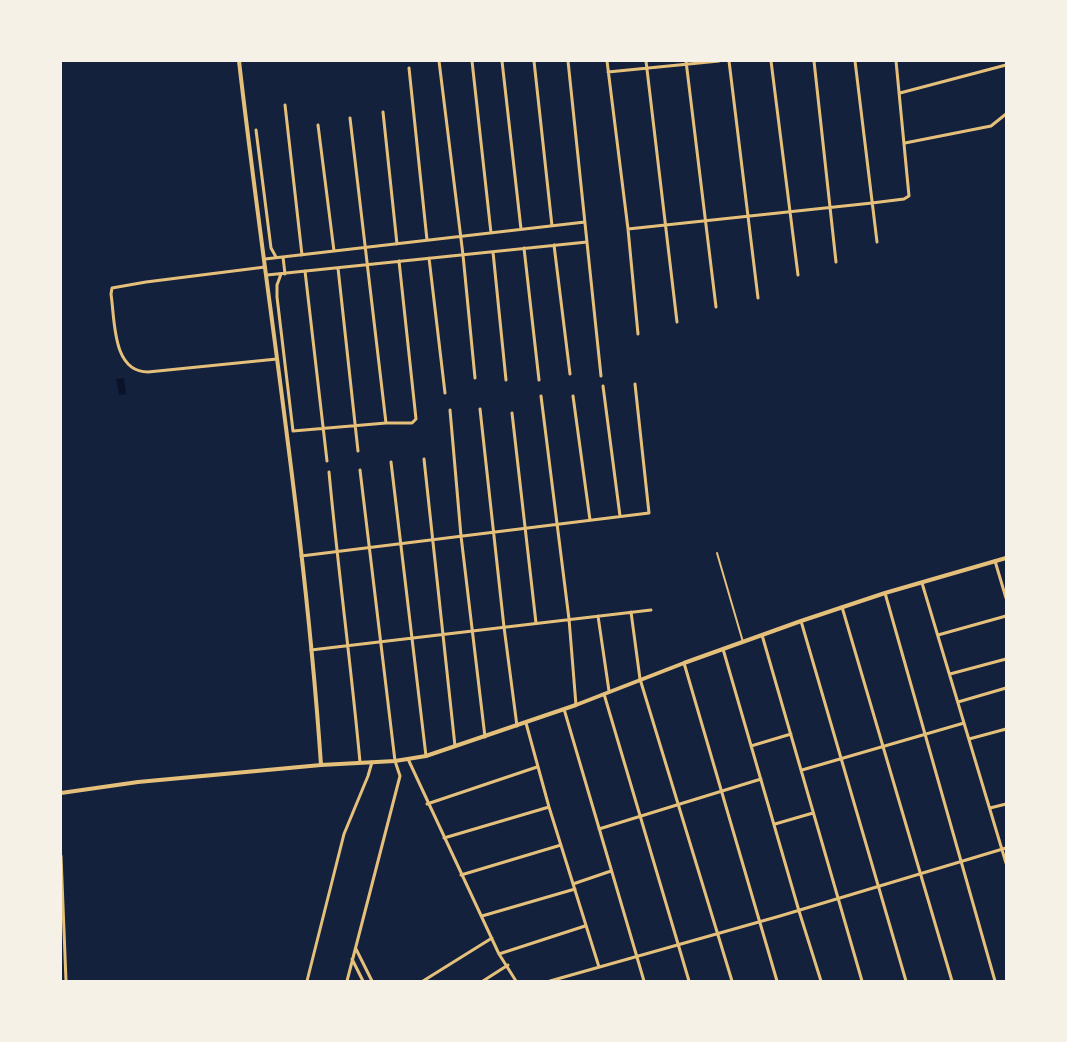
<!DOCTYPE html>
<html>
<head>
<meta charset="utf-8">
<style>
  body { margin:0 }
  #map { position:relative; width:1067px; height:1042px; overflow:hidden; background:#14213d; font-family:"Nunito Sans",sans-serif }
  canvas { display:block }
  .frame { position:absolute; inset:0; border:62px solid #f6f1e7; pointer-events:none }
</style>
</head>
<body>
<div id="map">
<canvas width="1067" height="1042"></canvas>
<div class="frame"></div>
</div>
<script>
const c = document.querySelector('canvas').getContext('2d');
c.lineJoin = 'round';
function fillPath(path, color) { c.fillStyle = color; c.fill(path, 'evenodd'); }
function strokePath(path, color, width, dash) { c.strokeStyle = color; c.lineWidth = width; c.lineCap = dash ? 'butt' : 'round'; c.setLineDash(dash || []); c.stroke(path); }
fillPath(new Path2D(`
  M124,378L126,394L119,395L116,379Z`), '#0b132b');
strokePath(new Path2D(`
  M717,553L743,642`), '#e5c07b', 2);
strokePath(new Path2D(`
  M439,61L463,255L475,378
  M472,61L491,233
  M502,61L521,229
  M534,61L552,226
  M568,61L601,376
  M607,61L628,229L638,334
  M646,61L677,322
  M686,61L716,307
  M729,61L758,298
  M771,61L798,275
  M814,61L836,262
  M855,61L877,242
  M409,68L427,240
  M608,72L719,61
  M900,93L1006,65
  M285,105L302,255
  M383,112L397,244
  M350,118L386,423
  M318,125L334,251
  M256,130L271,248L276,257
  M905,143L991,126L1006,114
  M628,229L872,203L904,199L909,196L896,61
  M554,245L570,374
  M524,248L539,380
  M493,252L506,380
  M283,257L285,274
  M429,258L445,393
  M265,259L585,222
  M265,267L146,282L112,288L111,294C115,320 112,372 148,372L277,359
  M338,268L358,451
  M305,271L327,461
  M281,274L277,285V297L293,431L386,423H412L416,419L399,261
  M267,275L587,242
  M603,386L620,516
  M541,396L569,619L576,705
  M573,396L590,520
  M480,409L504,627L517,726
  M450,410L461,536L485,737
  M512,413L536,623
  M424,459L455,746
  M391,462L426,756
  M329,472C338,569 351,665 360,762
  M301,556L649,513L635,384
  M995,561L1006,598
  M922,583L1006,863
  M885,593L995,981
  M842,607L952,981
  M631,612L640,679L732,981
  M598,616L609,691
  M801,621L906,981
  M762,635L862,981
  M938,635L1006,616
  M723,649L799,911L821,981
  M311,650L651,610
  M684,663L777,981
  M950,674L1006,659
  M604,694L689,981
  M958,702L1006,688
  M564,709L644,981
  M526,723L549,807L599,967
  M969,739L1006,729
  M751,746L791,734
  M408,759L499,954L516,981
  M802,770L964,723
  M427,804L537,767
  M990,808L1006,804
  M775,824L813,813
  M599,829L761,779
  M444,838L549,807
  M61,856L66,981
  M461,875L561,845
  M573,884L611,871
  M482,916L575,889
  M356,949L372,981
  M499,954L585,926
  M352,959L363,981
  M307,981L344,834L368,776L372,762
  M347,981L400,776L395,761L360,470
  M423,981L492,938
  M483,981L508,965
  M550,981L780,916L1006,848`), '#e5c07b', 3);
strokePath(new Path2D(`
  M239,61C266,296 305,529 321,765
  M61,793L138,782L321,765L395,761L426,756L576,705L684,663L801,621L885,593L1006,558`), '#e5c07b', 4);
</script>
</body>
</html>
